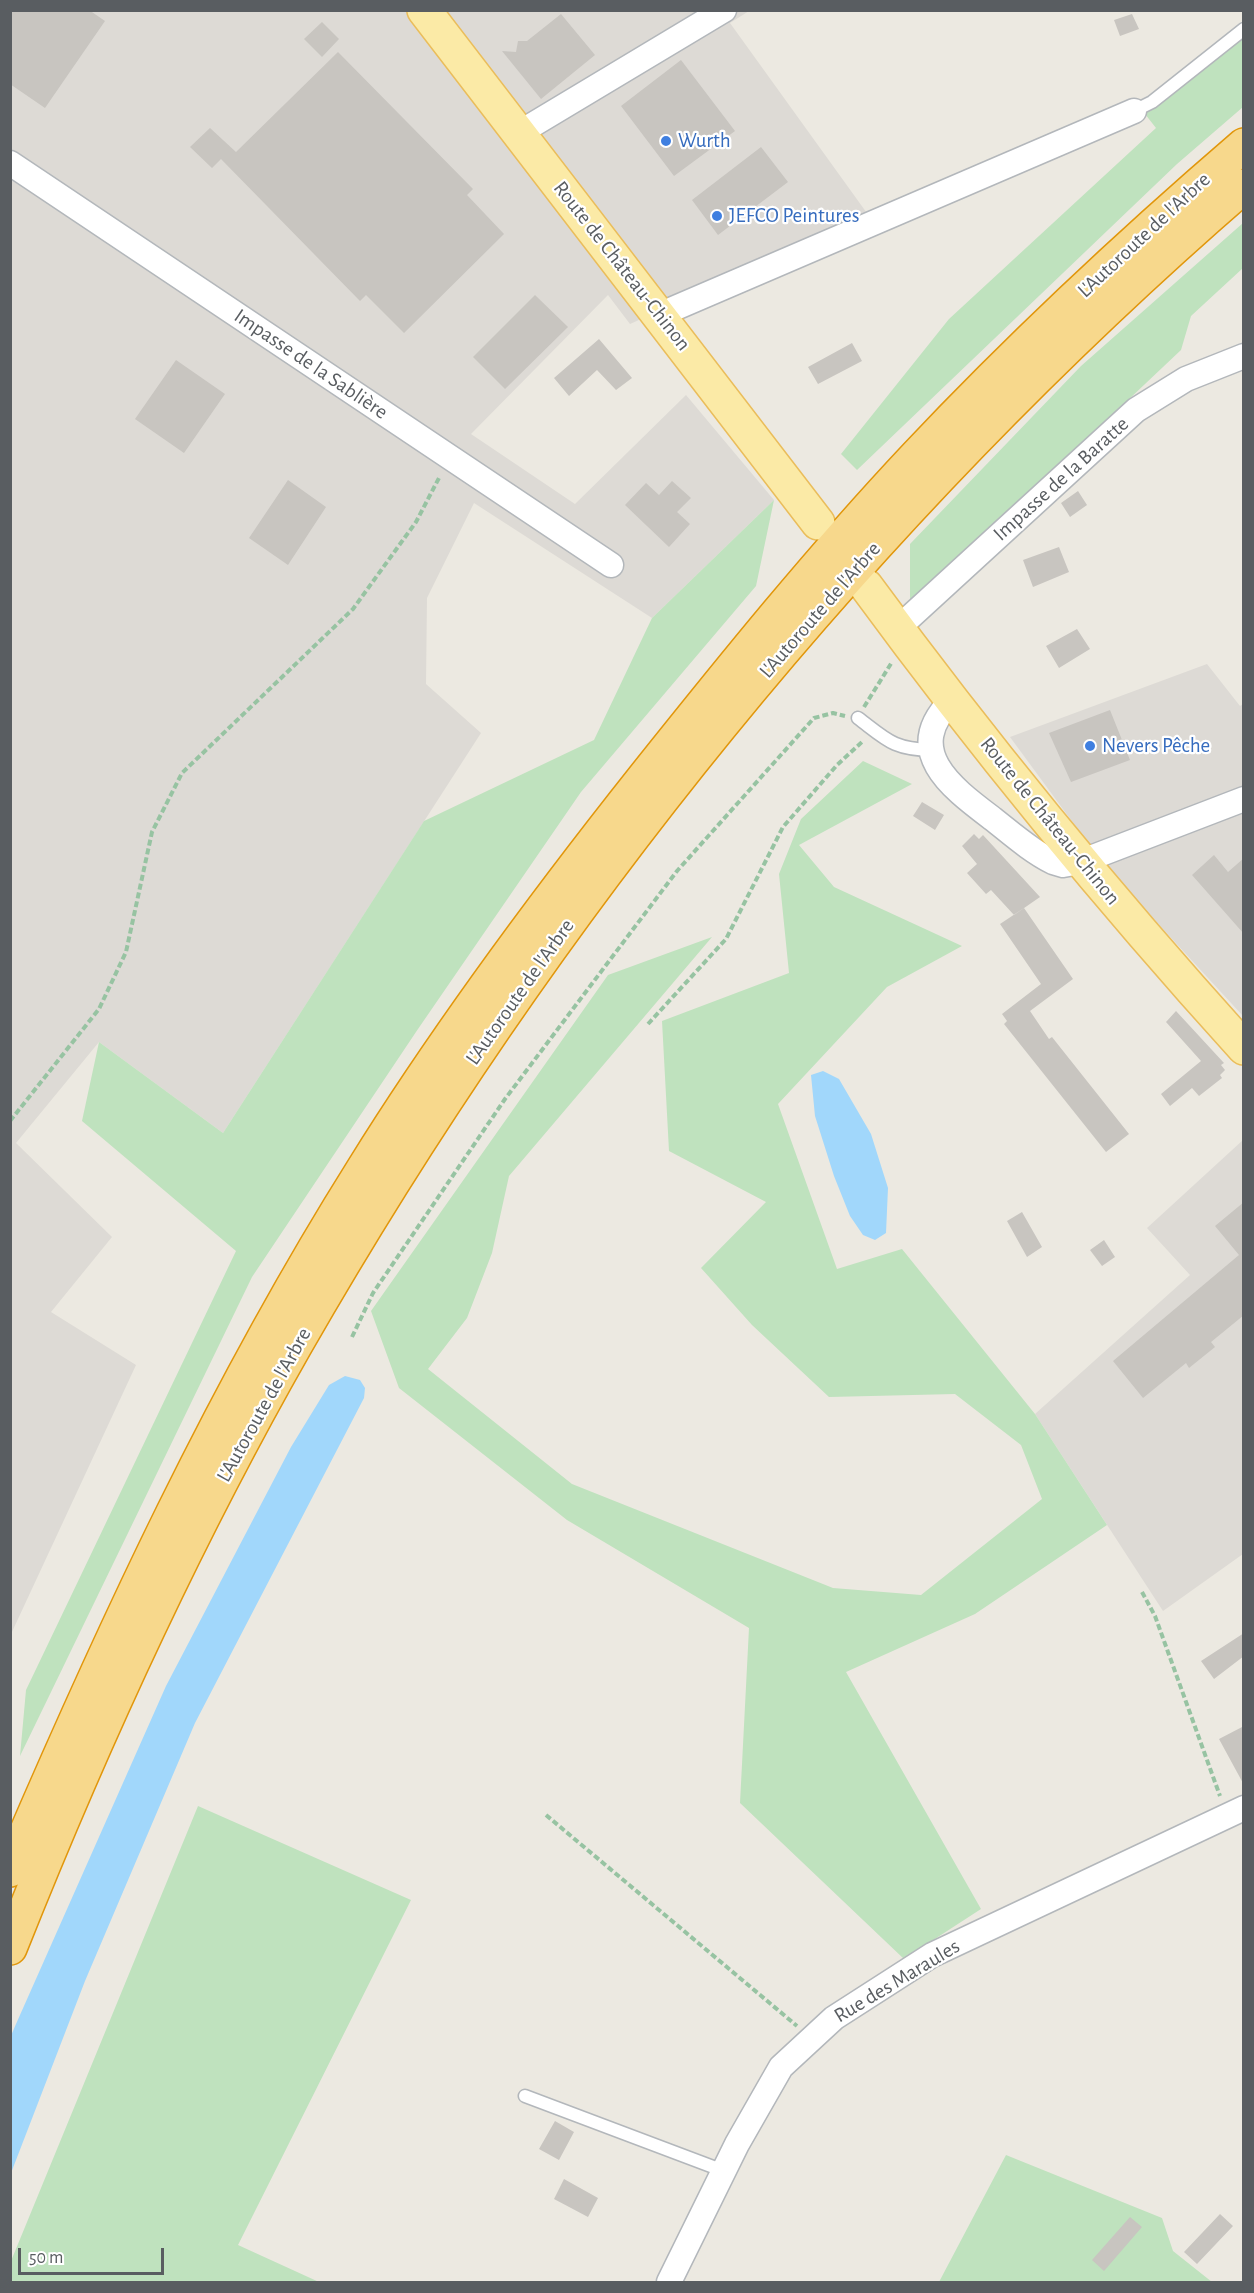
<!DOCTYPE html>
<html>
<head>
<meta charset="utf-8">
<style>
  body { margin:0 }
  #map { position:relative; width:1254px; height:2293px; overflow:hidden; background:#ece9e1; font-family:"Alegreya Sans",sans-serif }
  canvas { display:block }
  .frame { position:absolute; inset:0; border:12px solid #595d61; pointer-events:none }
  .scale { position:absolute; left:18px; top:2248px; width:146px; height:27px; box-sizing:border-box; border:3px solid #595d61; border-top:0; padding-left:8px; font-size:18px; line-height:21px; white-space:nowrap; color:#595d61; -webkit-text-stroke:4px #fff; paint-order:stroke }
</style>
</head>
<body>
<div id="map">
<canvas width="1254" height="2293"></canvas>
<div class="frame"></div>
<div class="scale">50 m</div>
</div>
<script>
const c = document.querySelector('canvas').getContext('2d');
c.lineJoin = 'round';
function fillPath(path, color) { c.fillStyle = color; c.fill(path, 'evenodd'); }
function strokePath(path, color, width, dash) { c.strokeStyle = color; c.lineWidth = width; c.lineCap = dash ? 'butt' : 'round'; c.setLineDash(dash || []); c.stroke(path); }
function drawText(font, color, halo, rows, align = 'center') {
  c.font = font + ' "Alegreya Sans",sans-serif'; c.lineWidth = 4.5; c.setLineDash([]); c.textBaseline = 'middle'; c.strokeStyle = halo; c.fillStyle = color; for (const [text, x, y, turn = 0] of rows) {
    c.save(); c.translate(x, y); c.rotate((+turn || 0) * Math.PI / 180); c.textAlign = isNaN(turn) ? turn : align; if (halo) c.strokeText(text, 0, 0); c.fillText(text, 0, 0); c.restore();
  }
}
fillPath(new Path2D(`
  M11,11H749L730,23L869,216L630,324L608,295L471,434L575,504L686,395L774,500L652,618L474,503L427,598L426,684L481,733L223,1133L99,1042L16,1143L112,1237L51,1312L136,1365L11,1634Z
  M1207,664L1240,706L1243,704V1016L1104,865L1010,737Z
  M1243,1140V1554L1163,1611L1035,1414L1190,1275L1147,1228Z`), '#dddad5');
fillPath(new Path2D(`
  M1243,36V107L1177,164L857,470L841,454L949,319L1156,128L1145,114Z
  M1243,223V268L1191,316L1181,350L910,606V544L1081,366Z
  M774,500L756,586L581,792L418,1029L252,1277L20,1756L26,1690L236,1251L82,1121L99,1042L223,1133L424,821L594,740L652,618Z
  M863,761L912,784L799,845L834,887L962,946L887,987L778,1104L837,1269L902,1249L1035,1414L1107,1525L975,1614L846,1672L981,1909L904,1959L740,1803L749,1628L567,1520L399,1388L371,1311L608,975L712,937L509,1176L492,1253L467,1318L428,1369L572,1484L833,1588L921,1595L1042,1499L1021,1445L955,1394L829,1397L752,1325L701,1268L766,1202L669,1151L662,1021L789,973L779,874L801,819Z
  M198,1806L411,1900L238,2245L319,2282H11V2261Z
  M1006,2155L1162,2218L1173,2251L1212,2282H939Z`), '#bfe2be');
fillPath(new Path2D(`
  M823,1071L839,1079L871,1134L888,1188L886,1233L875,1240L863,1235L850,1216L834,1176L815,1116L811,1075Z
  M345,1376L360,1380L365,1388L364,1398L195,1723L85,1981L11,2173L10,2038L16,2024L166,1686L291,1447L329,1385Z`), '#a1d7fb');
fillPath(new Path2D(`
  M10,10H89L105,21L45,108L10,84Z
  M561,14L595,55L541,99L502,51L516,52L518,41H527Z
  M1132,14L1139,29L1120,36L1114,20Z
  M322,22L339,39L322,57L304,39Z
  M338,52L473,189L467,195L504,234L404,333L366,295L360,301L221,159L212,168L190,147L210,128L236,152Z
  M681,60L735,131L674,176L621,106Z
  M761,147L788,182L718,235L692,200Z
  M535,295L568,327L505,389L473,357Z
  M599,339L632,378L616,390L597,370L569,396L554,378Z
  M852,343L862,361L818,384L808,367Z
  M176,360L225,394L184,453L135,419Z
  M288,480L326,507L288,565L249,538Z
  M672,481L691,498L677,512L690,524L669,547L625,505L646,483L659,495Z
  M1078,491L1087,505L1070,517L1061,503Z
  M1059,547L1069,572L1033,587L1023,560Z
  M1077,629L1090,649L1059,668L1046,646Z
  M1110,710L1130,760L1071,782L1049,733Z
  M922,802L944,815L935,830L913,816Z
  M974,834L979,839L983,835L1040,897L1014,915L991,890L986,894L967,873L977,864L962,846Z
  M1214,855L1228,872L1244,858V934L1192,875Z
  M1024,908L1073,979L1030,1011L1049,1039L1052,1037L1129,1134L1106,1152L1004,1024L1007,1021L1002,1014L1041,984L1000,924Z
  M1176,1011L1224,1063L1221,1065L1225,1070L1220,1075L1222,1078L1199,1096L1192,1088L1170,1106L1161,1094L1201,1061L1166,1022Z
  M1244,1202V1315L1211,1342L1215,1347L1189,1368L1186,1363L1143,1398L1113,1361L1239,1255L1215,1226Z
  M1022,1212L1042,1247L1027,1257L1007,1221Z
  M1104,1240L1115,1257L1102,1266L1090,1250Z
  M1244,1633V1656L1214,1679L1201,1661Z
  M1244,1726V1785L1219,1739Z
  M555,2121L574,2132L559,2160L539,2149Z
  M564,2179L598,2198L588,2217L554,2199Z
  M1220,2214L1233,2226L1197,2264L1184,2252Z
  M1130,2217L1142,2227L1104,2271L1092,2260Z`), '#c8c5c0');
const lane = new Path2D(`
  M1134,111L1152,102L1244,29
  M858,718C887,740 893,749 931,750
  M525,2096L724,2171`);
const street = new Path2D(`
  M519,133L724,10
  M10,163L611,565
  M659,315L1134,111
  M897,629L1136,410L1186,379L1244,356
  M952,700C901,751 952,788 993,819C1012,834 1031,851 1053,862L1063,865L1080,862L1244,799
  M669,2282L737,2144L781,2067L834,2018L932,1955L1244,1808`);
const primary = new Path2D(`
  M424,10L818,523
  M866,586C984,747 1110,900 1244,1048`);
const highway = new Path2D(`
  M10,1870C113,1630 224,1390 363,1169C448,1032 545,902 645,776C732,667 820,558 916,456C1019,347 1130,243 1244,145
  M10,1948C92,1742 185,1539 295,1346C544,911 864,515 1244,186`);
strokePath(lane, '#b3b7bb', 15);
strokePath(street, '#b3b7bb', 27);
strokePath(primary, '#eabd5b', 36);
strokePath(highway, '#e1960b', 36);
strokePath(new Path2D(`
  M864,707L892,662
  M648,1024L726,939L783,827L837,765L863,741
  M10,1121L99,1009L126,952L152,832L182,773L353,609L416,522L440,476
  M352,1337L373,1293L505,1099L677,871L814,718L833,713L845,716
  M1142,1592L1155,1616L1220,1796
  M546,1815L797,2026`), '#97c3a2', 4, [6, 3]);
strokePath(lane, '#fff', 12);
strokePath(street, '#fff', 24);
strokePath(primary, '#fbeaa6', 33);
strokePath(highway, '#f7d88c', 33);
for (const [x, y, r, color] of [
  [666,141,6,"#3f7fe0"],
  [717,216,6,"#3f7fe0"],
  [1090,746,6,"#3f7fe0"]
]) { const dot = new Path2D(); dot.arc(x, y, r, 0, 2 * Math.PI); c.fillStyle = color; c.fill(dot); strokePath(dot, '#fff', 2); }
drawText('21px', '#366cbe', '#fff', [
  ["Wurth",678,141],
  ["JEFCO Peintures",729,216],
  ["Nevers Pêche",1102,746]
], 'left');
drawText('21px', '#595d61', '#fff', [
  ["L'Autoroute de l'Arbre",1144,235,-43],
  ["Route de Château-Chinon",622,266,52],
  ["Impasse de la Sablière",311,364,34],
  ["Impasse de la Baratte",1061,479,-42],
  ["L'Autoroute de l'Arbre",820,610,-49],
  ["Route de Château-Chinon",1050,821,51],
  ["L'Autoroute de l'Arbre",520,992,-55],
  ["L'Autoroute de l'Arbre",264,1405,-61],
  ["Rue des Maraules",897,1981,-31]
]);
</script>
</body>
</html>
